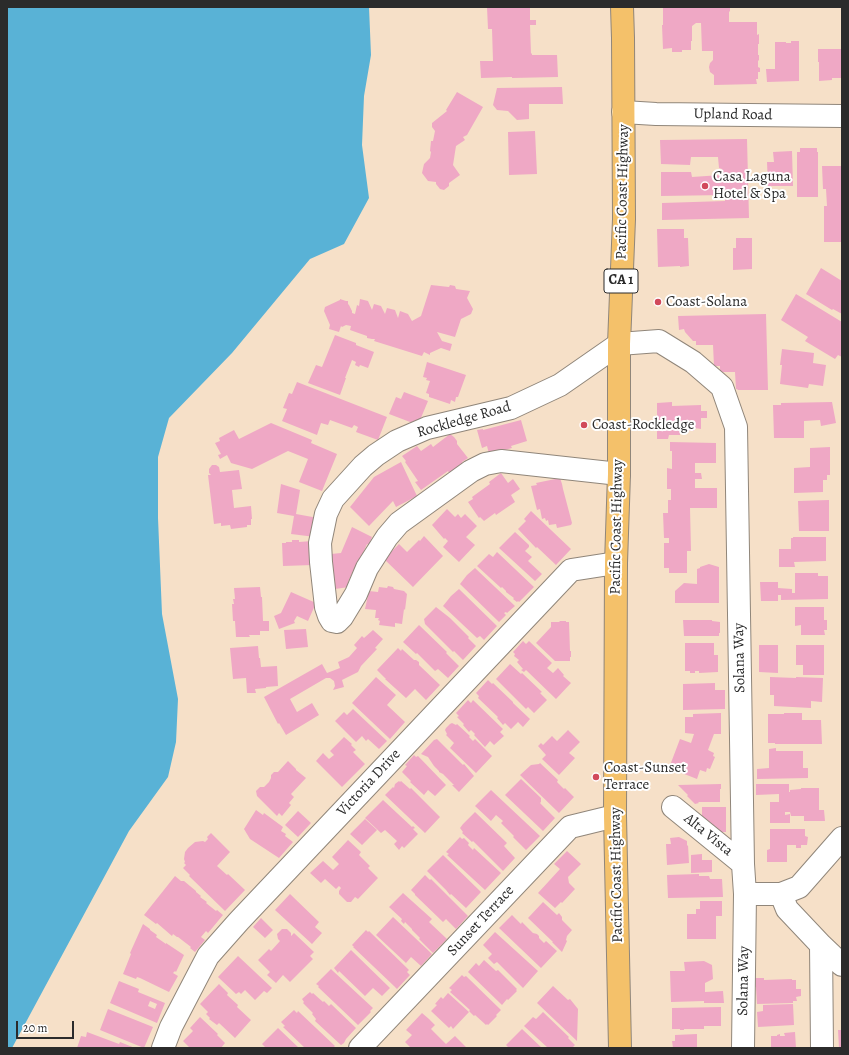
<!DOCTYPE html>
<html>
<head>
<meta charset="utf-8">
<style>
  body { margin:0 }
  #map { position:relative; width:849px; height:1055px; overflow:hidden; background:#f6e0c8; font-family:Alegreya,serif }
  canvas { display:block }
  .frame { position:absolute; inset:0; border:8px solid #2b2b2b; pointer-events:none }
  .scale { position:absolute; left:16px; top:1021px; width:58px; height:18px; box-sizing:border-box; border:2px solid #2b2b2b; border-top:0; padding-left:5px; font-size:12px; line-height:14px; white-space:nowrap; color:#2b2b2b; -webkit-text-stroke:3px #fff; paint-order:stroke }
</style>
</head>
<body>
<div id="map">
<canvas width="849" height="1055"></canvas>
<div class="frame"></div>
<div class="scale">20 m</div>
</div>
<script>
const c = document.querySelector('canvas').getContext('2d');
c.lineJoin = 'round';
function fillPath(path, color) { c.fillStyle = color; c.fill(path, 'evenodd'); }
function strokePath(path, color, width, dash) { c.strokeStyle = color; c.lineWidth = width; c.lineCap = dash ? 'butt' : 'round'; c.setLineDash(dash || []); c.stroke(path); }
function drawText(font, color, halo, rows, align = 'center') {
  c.font = font + ' Alegreya,serif'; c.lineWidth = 4; c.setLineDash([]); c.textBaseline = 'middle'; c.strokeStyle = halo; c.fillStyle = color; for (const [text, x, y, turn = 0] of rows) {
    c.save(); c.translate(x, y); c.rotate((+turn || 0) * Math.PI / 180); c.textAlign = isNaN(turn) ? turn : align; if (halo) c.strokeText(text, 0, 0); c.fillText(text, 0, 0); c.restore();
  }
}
fillPath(new Path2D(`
  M7,7H369L371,55L364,96L362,145L369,198L344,244L310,259L232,353L169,418L158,457V518L162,614L178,699L176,742L168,777L129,831L12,1048H7Z`), '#59b2d6');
fillPath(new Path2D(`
  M487,7H530V20H536V25H530L531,54L532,53V55H557L558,77L512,78V77L481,78L480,61H493L492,29H488Z
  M663,7H730V11L729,12V22H757V35L759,34V44H758V55H759V61L758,60V67L760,68V72H758V79H756L757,84L714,85V75L710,72L709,67L710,63L713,60V51H702L701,23H696L692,26V41H691V50H682V52H672V48L663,49L662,25H663Z
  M791,41H799V81L767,82L766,69H775V42H786V43H791Z
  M818,49H842V78H832V80L819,81V62H818Z
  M562,87L563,104H529V119L517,120L508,111L497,110L493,105L497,88Z
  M457,92L483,107L467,135L463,137L465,140L456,146L453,165L460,175L449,183V186L444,190L440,189L436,184V182L428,181L422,173L424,164L430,158L431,152L430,151L431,141H433L435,131L432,127V123L447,111L446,110Z
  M535,131L537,174L509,175L508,132Z
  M747,139L749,218L662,220V203L725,201V195L661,196V172H691L692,177L721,175L722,169L719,168L718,157H691L690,165L661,164L660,140Z
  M800,148H817V152H818V197H797V152H800Z
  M792,151L793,186H768L767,162H774L773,152Z
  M822,166H842V242H824V206H827L826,189H823Z
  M657,229H684V238H688L689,266L680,267V266L658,267Z
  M736,238H752V269L733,270V248H736Z
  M821,268L842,281V314L833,309L832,310L806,294Z
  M431,285L449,287L450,285L455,286L456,289L470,291L467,298L473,309L471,314L461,319L455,337L437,332L442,341L452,344L450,351L441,348L430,353V355L424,352L422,356L374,341L375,339H372L367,338V336L350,330L351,326L346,325L342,327L341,326L339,332L329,329L330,325L324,311L325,307L340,300V299L346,301H348V304L349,305L352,311V313L355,314L357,305L359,306L360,299L368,301L372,310L374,304L381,306L385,314L387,308L395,310L398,318L400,311L408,314L412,321L421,316Z
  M796,294L842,322V357L838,355L835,359L805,341L808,337L781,320Z
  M766,314L768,390H738L737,389H736L735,372H720V366H714L713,345H696V341H693L685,332L684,329L679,330L678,316Z
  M335,335L356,343V345L374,352L368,368L360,365L359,367L355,365L356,362L352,360L345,378H346L340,395L308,383L316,365L322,367Z
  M782,349L814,353L813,363L826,365L823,386L809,384L808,388L780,384L782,365H780Z
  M427,362L466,375L458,397H456L455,402L451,400L450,404L429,397V394L426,393L430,381L426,380L427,378L423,377Z
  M297,382L387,417L378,440L356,432L358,427L354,425L352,428L330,420L328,425L321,423L317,435L282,421L287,409L283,408L289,393L292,394Z
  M404,392L428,401L418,425L389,414L396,397L401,399Z
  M672,402V406L701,405V411H707V418H701V429L694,428V431H688V429L680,428V435H669L668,439H657V403Z
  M832,402L836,423L821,426L820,420L804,421V438H774L773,405H781V403Z
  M521,420L527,441L511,446L512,448L489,454L487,446L482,448L477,430L483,429V430Z
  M271,423L312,440L311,443L337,454L322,491L299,482L308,459L288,451L252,469L231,463L227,455L220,459L218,455L221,454L215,443L220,441L219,438L234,430L239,439Z
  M450,434L454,437L457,441V444L468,458L462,462L464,465L450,474L448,471L421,490L415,482L418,481L405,462L406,461L402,456L417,446L421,451L431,444L433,447Z
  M670,442L716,443V463H695V473H701L702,479H695V488H717V508H690L691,551H687V573H669V568H664V543H669V538H664L663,513H668V500H671V489H667V468L672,469V451H670Z
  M830,447V475H827V480H823V492L794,493V468L810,467V448Z
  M401,462L417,496L396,507L393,501L369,526L350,507L374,477Z
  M212,465H216L219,467L220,472L239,470L242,489L232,490L234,508L251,506L252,519H251V525H247V527L231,529L230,525L221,526V523L214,524L208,475H211L209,473V469Z
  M501,473L508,483L513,479L520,489L511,495L515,502L496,515L495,513L484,521L480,517L479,518L468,502L473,499L472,497L490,484L489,482Z
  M560,478L562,484L563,489L572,523L571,525L557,528L556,524L549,525L548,520L546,521L545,518L542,519L540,509L537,510L531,486L537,485L536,483Z
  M281,484L300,490L296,514L318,518L315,537L291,534L294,516L277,513Z
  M829,500V531H799L798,501Z
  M447,509L455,517L458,514L461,518L465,514L477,526L466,537L475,545L459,562L443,547L448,541L445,538L444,539L432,525Z
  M531,511L571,549L556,565L537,547L536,548L518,529L526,521L524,519Z
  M352,527L372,537L369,545L367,544L355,571H353L348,582L349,587L335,589L331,554L341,553Z
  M515,532L529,545V547L525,551L532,557L528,561L542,574L535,581L499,548Z
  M424,536L443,556L413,587L384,559L399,544L407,552L419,540L420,541Z
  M793,537H826V561L794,562L795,567H779V549H791V538H793Z
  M292,540H299V542L312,541L313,565L283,566L282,543H286V542H292Z
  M497,552L534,587L519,602L518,601L517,602L513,599L514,598L506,592V591L502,587L501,588L477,566L489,554L493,557Z
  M709,564L719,567V603H675V591L684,583L697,584V569L700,568V567Z
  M475,568L515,606L507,613L506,612L504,613L506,615L499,622L460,584L467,575Z
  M795,573H818V576H828V599L781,600V595H778V601H761L760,582H778V588L792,589V593H795Z
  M388,586L393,587L394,589L404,591L407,594L405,610L404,609L402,624L395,623V627L379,625L380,621L378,620L379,618H375L376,610L365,609L369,591L378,592L379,587L387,588Z
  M260,587L261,597H262L263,621H269V631H260V635H249L250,637H236L235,621H233L232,604H234L233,599H235L234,588Z
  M459,589L497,626L484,640L480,636L477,638L443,606L451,596Z
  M291,592L316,603L308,621L297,616L294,621L295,623L279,629L274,616L281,613Z
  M436,607L450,618L469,637L468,638L476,646L463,660L454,651L453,652L425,624L424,619Z
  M795,607H824V620H827V630H824L825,635H801V625L795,626Z
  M683,620H712V621L720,622V633H719V636H684Z
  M560,621H566V622H569L570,651H571V657H570V661H555L536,643L551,627V622H559Z
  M419,625L447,652L446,653L459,666L448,678L438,669L435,671L417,653L416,654L403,642Z
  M306,629L308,647L286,649L284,630Z
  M373,630L383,639L375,648L377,649L361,666L358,672L342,680L344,687L333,690L335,686L334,681L330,678H326L290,699L297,712L312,703L319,715L286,735L279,723L278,724L264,697L322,664L327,673L340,668L338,662L349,657L357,648L354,645L362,636L364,638Z
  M523,641L526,644L529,641L552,663L547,668L553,673L558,668L564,675L563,676L571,683L556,699L526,670L524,672L521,670L523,669L517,662L519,660L514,656L515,654L513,652Z
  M685,643H714V655H718V672L699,673V671H695V673H690V671H685Z
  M759,645H778V673L759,672Z
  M796,645H824V675H803V665H796Z
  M258,646L259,658H260L261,667L277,666L278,686L266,687V688L255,689L256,693H247L246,678L233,679L230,648Z
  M398,648L401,651L402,649L414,660H416L419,662V665L440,685L426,700L415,689L406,698L385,679H386L377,670Z
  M510,664L521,674L522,673L542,692L540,693L547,700L534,713L528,707L526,709L496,679Z
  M376,677L396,695L387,705L405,722L390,739L352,703Z
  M770,677L796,678V677L823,678L822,702L811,701V708L774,706V695H770Z
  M488,680L492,684L493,683L513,702V703L530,719L523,727L518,722L511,729L505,723L503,725L497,718L498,717L478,698L479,696L476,693Z
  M715,683V690H725V709L683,710V684Z
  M468,700L471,703L473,700L503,729L500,732L504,736L494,745L490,741L485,747L474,735L475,734L471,730L469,732L463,725L464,724L457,717L459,716L456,713Z
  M353,709L387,741L379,749L368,739L366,741L362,736L356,742L335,721L344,712L347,715Z
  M721,713V734H714L708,750L714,753L713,756L715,757L710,769L707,768L706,772L700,770L697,779L669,768L680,739L691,743L694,734L685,733V717H693V714Z
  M784,713H802V720H821L822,744H775V743H768V714H784Z
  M452,723L456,725L457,724L470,736L469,737L473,741L475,739L492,756L476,773L450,748L454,743L446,735L447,734L445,730L446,728L450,724Z
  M568,730L580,742L569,753L575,758L559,775L542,759L546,755L538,746L541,743L543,745L552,736L557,741Z
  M344,737L352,744L351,745L356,750L353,752L365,764L342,787L316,761L323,753L329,759L334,755L330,751Z
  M437,739L463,765L464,764L474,776L459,792L452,785H454L443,774L439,772V771L434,766L428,757L421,754L434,740Z
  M776,748V751H803V768H808V778L757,779V769L769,768V749Z
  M414,755L416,757L418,756L446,785L435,796L428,790L424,795L410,782L411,781L402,772L407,766L405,765Z
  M288,761L296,769V770L306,778L291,794L294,797L289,803L291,805L282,816L279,813L277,816L257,796L256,791L260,787H264L269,782L271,778V775L274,772H278Z
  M540,763L558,780L557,782L564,789L565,788L574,797L559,813L520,775L531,765L539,764Z
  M521,779L541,798V802L540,803L555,818L543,831L505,795Z
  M399,781L400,782L401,781L410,789L411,788L440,817L425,833L385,795L393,787L394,788L395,784Z
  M721,784V789H720V802H698L699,803L695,804L687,796L688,795L678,785Z
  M756,784H789V792H790V790L801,789V788H819V810H824L825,821H804V816H791L790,812H785V815L790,814V823H770V802H779V794L756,795Z
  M491,790L540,836L526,850L513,837L514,836L501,823L503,821L496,815L491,821L475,806Z
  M383,800L412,827L413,826L415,828L413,829L418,834L404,848L402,846L399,850L394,844L397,841L385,830L381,833L365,818Z
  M702,807H726V832H718L702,818Z
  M256,810L263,815L264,813L283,827L281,831L286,834L285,836L293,842L279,858L250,839L244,829Z
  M298,811L311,823L298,837L285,825Z
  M475,812L507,843L504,846L515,858L503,871L473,841L472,842L462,833L463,832L460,828L463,824Z
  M365,819L377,830L362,845L350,834Z
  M770,829H805V836L808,837L807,845H801V848H796V845H787V862H767V850L770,849Z
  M211,833L230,852L217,866L227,875L228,874L245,890L225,911L189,876L190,875L183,868L186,865L184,863L185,862L184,859L185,852L188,848L195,842L203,841L205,842L208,839L207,837Z
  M460,837L462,839L464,838L469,843L468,845L473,850L474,848L501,873L485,890L447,855L449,854L446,852Z
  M679,837L687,841V846L688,845L689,863L667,865L666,844H671L670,838Z
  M348,840L361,852L359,855L370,866L368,868L378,878L358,899L355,897L351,902H347L339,894V891L341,888L339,886L336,889L325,879L321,883L310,873L323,861L333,870L339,864L332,857Z
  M567,851L581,864L568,877L569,883L575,889L562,903L561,902L555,908L538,893L560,869L554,864Z
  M702,854V860H712V872L691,873V855Z
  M443,855L481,892L466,908L451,894L450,895L446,890L427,871Z
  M699,874V876H709L710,879H722L723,897L668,898L667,875Z
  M425,875L430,880L431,879L468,916L456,929L446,919L443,922L415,895V894L411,890Z
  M175,876L181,881H184L196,891V892L201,896L200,897L207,902L206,903L216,911L217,910L223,915L208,933L206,931L201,937L205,940L195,952L190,948L191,947L178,937H177L173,934L172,936L157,923L156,924L144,915Z
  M403,893L432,919L429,922L447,939L433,953L419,939L420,938L412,930V929L405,922L404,924L401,921L402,919L389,907Z
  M290,894L319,922L315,927L322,933L312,944L275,910Z
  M700,901H722V916H716V939H687V914H696V909H700Z
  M543,902L557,915L559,913L562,917V920L572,930L567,936L566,940L567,941L562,952L552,942H553L528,918Z
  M512,915L521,924L522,922L533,933L537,934L539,936V938L544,943L546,941L557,951L541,968L499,928Z
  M393,917L432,954L421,966L411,957L406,963L376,935Z
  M261,918L273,930L265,938L253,927Z
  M143,924L150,929V930L157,935L156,937L166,944V943L184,955L176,972L175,971L173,973L178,976L169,992L140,978L137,977L136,979L123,974L131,954L130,953Z
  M282,929H287L291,933V936L294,933L314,952L310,956L313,959L290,982L283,975L276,983L267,975L270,972L258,960L269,949L271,951L280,941L278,939L277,934Z
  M366,930L368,932L369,931L409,970L407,972L410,975L397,989L394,986L353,947H354L352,945Z
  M495,932L538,971L523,988L497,962L494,964L488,958L492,954L483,945Z
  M351,950L390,988L382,996L373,988L365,996L339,971L338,973L334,968Z
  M238,956L272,988L267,993L264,991L255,1000L245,990L241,994L239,992L236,994L218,977Z
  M484,960L496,971L498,970L517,989L516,990L517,991L508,1000L507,999L502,1005L468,972L476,963L479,966Z
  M704,961L712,965L713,979L705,983V992L723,991L724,1003H704V1001L671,1002L670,971H685L684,962Z
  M331,969L333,971L373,1008L370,1011L371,1012L358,1025L318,987L319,986L316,984Z
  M462,975L464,977L466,976L501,1010L496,1015L497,1016L488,1025L487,1024L486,1025L475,1015L474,1016L469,1011L470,1010L450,992L452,990L449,988Z
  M754,978H764V980L792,979V980H796V989H801V996L796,997L797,1001H793V1003L757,1004L756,987H755Z
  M119,981L139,989L138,992L165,1003L157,1023L110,1003ZM150,1001L157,1004L155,1009L148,1006Z
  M219,984L228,993L227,995L238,1005L237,1007L251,1020L235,1038L219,1023L217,1025L209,1019L210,1018L206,1014L208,1012L200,1004Z
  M553,986L568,1000L570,999L578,1009L577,1041L537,1003Z
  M310,992L312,994L313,993L323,1002L324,1001L329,1006L331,1004L356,1028L346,1039L344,1043L341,1045L315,1021L316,1019L312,1014L313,1013L303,1003L304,1002L302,999Z
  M448,993L469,1012L453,1029L451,1026L449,1028L431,1011L437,1005L435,1004L441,997L443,999Z
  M793,1004L794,1025L758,1027L757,1012L763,1011V1005Z
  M721,1007V1026H704V1029H684V1030H680V1029H672V1008Z
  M108,1009L153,1027L144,1048L100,1030Z
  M294,1010L297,1013L298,1011L335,1046L333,1048H305L283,1027L285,1026L281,1022Z
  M543,1012L569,1037L568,1038L575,1045L572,1048H548L524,1026L533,1017L536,1019Z
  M422,1013L429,1019L435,1025L431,1029L446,1044L455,1036L467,1048H411L405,1042L412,1035L406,1030Z
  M200,1017L218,1034L217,1035L225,1043L221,1048H190L183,1041L193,1031L190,1028Z
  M278,1028L299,1048H266L262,1044Z
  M522,1029L542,1048H509L506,1045Z
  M838,1030H842V1048H839Z
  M87,1032L119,1044L120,1042L135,1048H77L81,1036L86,1037Z
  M795,1032L796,1048H771V1036H777V1035L780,1034V1036H785L784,1033Z
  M697,1034V1048H673L672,1041H675V1035Z`), '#efa8c5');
const minor = new Path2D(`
  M623,112L656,114L842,116
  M619,474L501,461L485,464L471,471L399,523L387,537L367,568L356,594L342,617L337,622L332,621L329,616L326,607L321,562L320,543L326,514L333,499L363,466L376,455L397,441L427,428L511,408L560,385L619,344L659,341L693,362L722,387L736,427L743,864L745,894L743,1048
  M673,807L743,864
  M745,894H781L799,887L842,838
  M781,894L787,909L821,945L822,1048
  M821,945L842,965
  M163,1048L171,1027L208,956L239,921L571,570L616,563
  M360,1048L570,827L615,816`);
const highway = new Path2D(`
  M620,1048L615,816L616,563L619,474V344L624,219L623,38L622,7`);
strokePath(minor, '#90867a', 24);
strokePath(highway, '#90867a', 24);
strokePath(minor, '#fff', 22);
strokePath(highway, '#f4c16a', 22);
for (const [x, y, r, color] of [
  [705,186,4,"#d1495b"],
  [658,302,4,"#d1495b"],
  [584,425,4,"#d1495b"],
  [596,777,4,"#d1495b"]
]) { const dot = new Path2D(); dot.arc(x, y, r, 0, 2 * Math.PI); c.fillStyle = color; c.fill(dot); strokePath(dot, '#fff', 1.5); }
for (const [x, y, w] of [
  [621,281,34]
]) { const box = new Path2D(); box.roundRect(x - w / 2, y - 12, w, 24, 3); c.fillStyle = '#fff'; c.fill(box); strokePath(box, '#2b2b2b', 1); }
drawText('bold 14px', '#2b2b2b', null, [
  ["CA 1",621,281]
]);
drawText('15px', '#2b2b2b', '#fff', [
  ["Upland Road",733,115,1],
  ["Pacific Coast Highway",623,192,-89],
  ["Rockledge Road",464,420,-16],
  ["Pacific Coast Highway",617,527,-89],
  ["Solana Way",740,658,-91],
  ["Victoria Drive",369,783,-47],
  ["Alta Vista",708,835,39],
  ["Pacific Coast Highway",617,875,-91],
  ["Sunset Terrace",481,921,-47],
  ["Solana Way",744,981,-89]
]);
drawText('15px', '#2b2b2b', '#fff', [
  ["Casa Laguna",713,177],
  ["Hotel & Spa",713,194],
  ["Coast-Solana",666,302],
  ["Coast-Rockledge",592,425],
  ["Coast-Sunset",604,768],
  ["Terrace",604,785]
], 'left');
</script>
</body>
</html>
